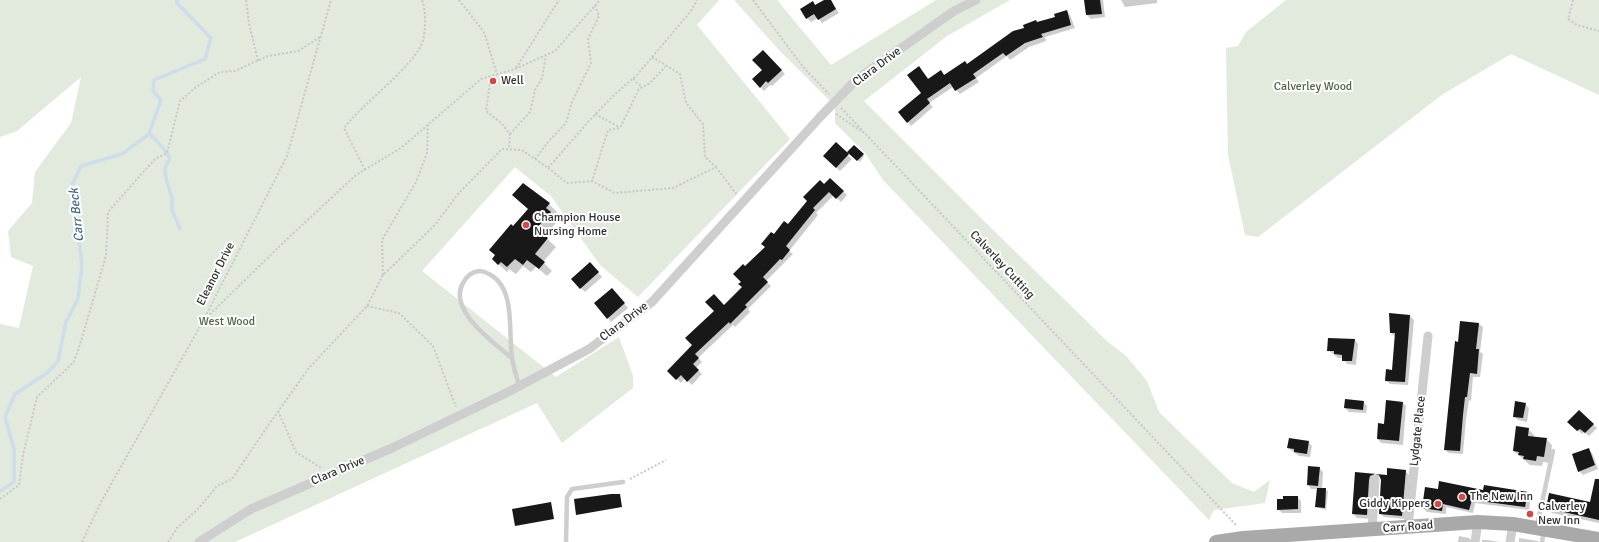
<!DOCTYPE html>
<html>
<head>
<meta charset="utf-8">
<style>
  body { margin:0 }
  canvas { display:block; background:#fff }
</style>
</head>
<body>
<canvas width="1599" height="542"></canvas>
<script>
const c = document.querySelector('canvas').getContext('2d');
c.lineJoin = 'round';
function fillPath(path, color) { c.fillStyle = color; c.fill(path, 'evenodd'); }
function strokePath(path, color, width, dash) { c.strokeStyle = color; c.lineWidth = width; c.lineCap = dash ? 'butt' : 'round'; c.setLineDash(dash || []); c.stroke(path); }
function drawText(font, color, halo, rows, align = 'center') {
  c.font = font + ' Signika,sans-serif'; c.lineWidth = 4; c.setLineDash([]); c.textBaseline = 'middle'; c.strokeStyle = halo; c.fillStyle = color; for (const [text, x, y, turn = 0] of rows) {
    c.save(); c.translate(x, y); c.rotate((+turn || 0) * Math.PI / 180); c.textAlign = isNaN(turn) ? turn : align; if (halo) c.strokeText(text, 0, 0); c.fillText(text, 0, 0); c.restore();
  }
}
fillPath(new Path2D(`
  M0,0H719L697,25L790,139L638,297L600,265L551,196L515,167L422,271L556,377L619,337L633,376V388L562,443L537,403L235,542H0V324L19,328L33,266L11,257L8,231L32,203L35,172L71,123L81,77L17,131L0,137Z
  M734,0H777L831,65L936,0H1010L947,36L864,101L983,220L1108,342L1126,356L1147,381L1159,412L1232,483L1254,492L1270,480L1265,503L1214,510L1209,520L883,180L865,153L835,123V106L779,50Z
  M1286,0H1599V95L1511,54L1443,94L1258,237L1245,235L1228,155L1226,48L1238,46L1246,32Z`), '#e2e9dd');
fillPath(new Path2D(`
  M826,0H830L839,13L822,23L818,18L811,22L807,18L813,3L816,6Z
  M1085,0H1103L1105,17L1091,19L1087,15Z
  M1121,0H1157V3L1125,7Z
  M1067,11L1070,15L1075,28L1045,37L1046,41L1029,47L1010,60L1007,56L976,78L979,82L960,94L953,87L929,103L933,107L911,126L908,122L922,93L919,68L929,79L941,72L945,75L967,65L1036,21L1038,23L1056,17Z
  M763,51L785,74L772,86L770,85L764,91L754,80L763,71Z
  M836,144L852,159L840,171L824,156Z
  M854,146L864,156L860,162L849,152Z
  M830,179L847,195L841,202L834,195L816,213L818,215L789,251L793,254L766,281L771,286L748,309L750,312L735,327L733,325L698,358L702,362L696,368L702,374L692,385L685,378L681,383L668,371L693,345L724,306L743,287L742,282L745,267L766,247L774,235L788,225Z
  M549,204L557,212L553,216L558,221L544,236L556,247L543,262L552,271L547,276L536,267L531,272L523,266L516,274L509,269L507,272L493,259L513,228Z
  M590,263L602,277L585,292L572,279Z
  M615,293L628,308L611,322L608,318Z
  M1410,316L1414,320L1408,385L1390,384L1386,380L1393,371L1395,337L1391,333Z
  M1479,324L1483,327L1480,352L1483,354L1480,377H1473L1471,401L1469,400L1466,419L1463,454L1449,453L1445,450L1459,343Z
  M1355,340L1358,344L1356,365L1347,364L1343,358H1338L1328,350Z
  M1363,402L1367,406L1366,413L1349,412L1345,408Z
  M1403,403L1406,406L1403,445L1381,443L1378,439L1385,425Z
  M1525,404L1529,408L1527,422L1518,420L1514,416Z
  M1579,411L1597,428L1589,436L1584,432L1582,434L1569,422Z
  M1528,429L1534,435V438L1546,439L1552,445L1550,463L1543,462L1542,466L1530,465L1514,451Z
  M1308,442L1312,446L1310,457L1299,456L1288,448Z
  M1588,449L1592,453L1598,469L1583,475L1579,471Z
  M1319,468L1323,472L1322,489L1328,491L1326,510L1316,507L1318,489H1311L1308,485Z
  M1405,471L1409,475L1405,519L1384,517L1380,513L1381,478L1379,477L1374,480L1370,519L1357,518L1353,514L1356,473L1388,476Z
  M1484,492L1527,493L1531,497L1529,510L1475,503L1473,513L1446,507V514L1427,512L1423,508Z
  M1297,497L1301,501V513H1282L1278,509Z
  M1599,498V523L1552,513L1547,508L1591,503Z
  M1459,536L1469,538L1473,542H1458Z
  M1519,538L1538,541L1539,542H1519Z
  M1482,540H1487L1500,542H1482Z`), '#0003');
strokePath(new Path2D(`
  M149,134C155,138 166,151 170,158L165,168L166,179L172,198V210L180,229
  M0,491L14,482V449L5,417L15,394L47,373L58,361L66,322L78,299L82,265L72,185L81,166L122,154L149,134L161,100L153,91L154,80L205,59L211,38L177,3V0`), '#ceddea', 3.5);
fillPath(new Path2D(`
  M824,0H831L836,9L818,20L814,14L806,19L800,9L813,1L815,5Z
  M1084,0H1100L1102,14L1086,15Z
  M1067,10L1071,25L1041,34L1043,37L1025,43L1006,56L1003,53L973,74L976,78L955,91L950,83L927,99L930,103L907,123L898,112L921,93L907,75L919,66L928,79L941,70L944,75L965,61L967,64L1013,31L1024,28L1023,25L1036,20L1037,22L1055,17L1054,14Z
  M763,50L782,70L768,83L766,81L760,88L752,79L762,70L752,60Z
  M836,142L849,154L836,168L823,156Z
  M854,145L864,154L857,161L847,152Z
  M830,178L844,191L836,199L829,192L813,208L815,210L786,246L790,250L782,260L780,259L763,277L768,282L745,305L747,307L730,324L729,322L695,354L699,358L693,364L699,370L687,382L681,375L676,380L667,371L692,345L685,338L714,311L705,302L714,294L724,305L742,287L738,284L741,282L733,274L743,264L745,266L765,247L761,244L771,232L774,234L784,221L788,224L807,201L803,197L820,180L824,184Z
  M523,183L550,203L546,208L551,212L537,228L548,238L535,254L545,262L539,269L527,260L523,265L515,259L507,267L501,262L498,265L492,259L495,255L489,250L511,224L513,226L528,209L512,195Z
  M590,262L599,272L580,289L571,279Z
  M612,288L625,303L607,319L594,303Z
  M1389,313L1410,315L1405,382L1385,381L1386,369L1392,370L1395,333H1390Z
  M1460,321L1479,323L1476,349H1479L1477,374L1470,373L1467,397H1465L1463,415L1460,451L1444,450L1455,341L1458,342Z
  M1328,338L1355,339L1352,361H1342V355L1334,354V351H1327Z
  M1345,399L1364,401L1363,410L1344,408Z
  M1386,400L1403,402L1399,441L1377,439L1378,423L1384,424Z
  M1515,401L1526,403L1523,418L1513,417Z
  M1579,410L1594,424L1585,433L1580,429L1577,431L1567,422Z
  M1516,426L1529,428L1528,436L1547,438L1544,457L1537,456L1536,461L1523,459L1524,456L1518,455L1519,452L1513,451Z
  M1289,438L1309,441L1307,454L1294,452V449L1287,448Z
  M1589,448L1595,465L1578,472L1572,454Z
  M1308,466L1320,467L1318,486L1307,485Z
  M1387,468L1406,470L1402,516L1379,514L1381,480L1379,475L1375,474L1370,476L1369,480L1367,515L1352,514L1355,472L1387,475Z
  M1595,479H1599V520L1546,508L1549,493L1590,502Z
  M1439,481L1483,490L1484,485L1528,492L1525,507L1472,500L1469,510L1443,504L1442,511L1422,508L1425,487L1438,489Z
  M1317,488H1326L1325,508L1315,507Z
  M611,494H620L622,507L576,515L574,499Z
  M1283,496H1298V509L1277,510V499H1283Z
  M551,502L554,519L515,526L512,509Z`), '#181818');
strokePath(new Path2D(`
  M246,0L249,23L258,61
  M459,0L484,32L497,74
  M753,0L803,67L829,94
  M1573,0L1568,19L1577,25L1599,31
  M652,57L680,74L686,103L703,124L705,157L716,167L673,188L649,190L615,193L592,181L608,130L620,128L639,89L650,83L665,67
  M516,68L559,0
  M491,76L486,111L500,122L510,134L509,149
  M633,79L642,87
  M841,108L1237,526
  M595,114L619,127
  M836,114L864,133
  M510,134L530,112L535,90L542,78L546,55
  M535,159L548,142L566,123L572,102L591,63L588,39L599,16L595,6
  M716,167L737,195
  M548,168L567,183L592,181
  M365,170L344,128C361,105 418,63 423,40C426,28 426,11 422,0
  M383,275L382,240L416,182L427,153L428,124
  M367,306L399,313L433,346L456,407
  M204,320L287,239L356,175L401,148L481,79L515,69L555,51L600,0
  M278,411L296,452L321,468
  M630,479L666,460
  M0,499L19,485L23,455L37,397L73,363L78,351L106,256L108,212L155,159L167,153L180,101L196,87L220,72L235,71L268,56L298,51L320,37
  M82,542L101,502L202,323L287,156L331,0
  M168,542L177,528L199,508L217,486L232,479L267,427L309,368L367,306L383,275L435,225L458,194L502,149L522,150L548,168L589,121L613,96L637,75L691,11L697,0`), '#c8c8c8', 2, [2, 2]);
strokePath(new Path2D(`
  M512,358C494,343 447,310 463,283C467,276 471,272 479,271C484,271 487,273 491,275C516,290 508,332 512,357C513,367 517,377 519,386
  M1537,526L1553,451
  M566,542L567,497L572,489L623,482
  M1542,542L1544,531`), '#cecece', 4.5);
strokePath(new Path2D(`
  M856,80L954,11L976,0
  M1408,526L1428,336
  M1372,530L1375,480
  M199,542L251,509L392,448L510,391L589,349L652,302L821,116
  M1475,542L1478,522
  M1510,542L1513,524`), '#cecece', 9);
strokePath(new Path2D(`
  M1216,542L1243,538L1478,522L1513,524L1599,539`), '#a9a9a9', 14);
strokePath(new Path2D(`
  M821,116L856,80`), '#cecece', 9);
for (const [x, y, r, color] of [
  [493,81,4,"#d54845"],
  [526,225,4,"#d54845"],
  [1462,497,4,"#d54845"],
  [1438,504,4,"#d54845"],
  [1530,514,4,"#d54845"]
]) { const dot = new Path2D(); dot.arc(x, y, r, 0, 2 * Math.PI); c.fillStyle = color; c.fill(dot); strokePath(dot, '#fff', 1.5); }
drawText('12px', '#313131', '#fff', [
  ["Clara Drive",877,67,-37],
  ["Calverley Cutting",1002,265,47],
  ["Eleanor Drive",216,274,-63],
  ["Clara Drive",624,322,-37],
  ["Lydgate Place",1418,431,-84],
  ["Clara Drive",338,471,-23],
  ["Carr Road",1408,527,-4]
]);
drawText('12px', '#313131', '#fff', [
  ["Well",501,81],
  ["Champion House",534,218],
  ["Nursing Home",534,232],
  ["The New Inn",1470,497],
  ["Giddy Kippers",1430,504,"right"],
  ["Calverley",1538,507],
  ["New Inn",1538,521]
], 'left');
drawText('12px', '#506842', '#fff', [
  ["Calverley Wood",1313,87],
  ["West Wood",227,322]
]);
drawText('italic 13px', '#466a8b', '#fff', [
  ["Carr Beck",77,215,-96]
]);
</script>
</body>
</html>
